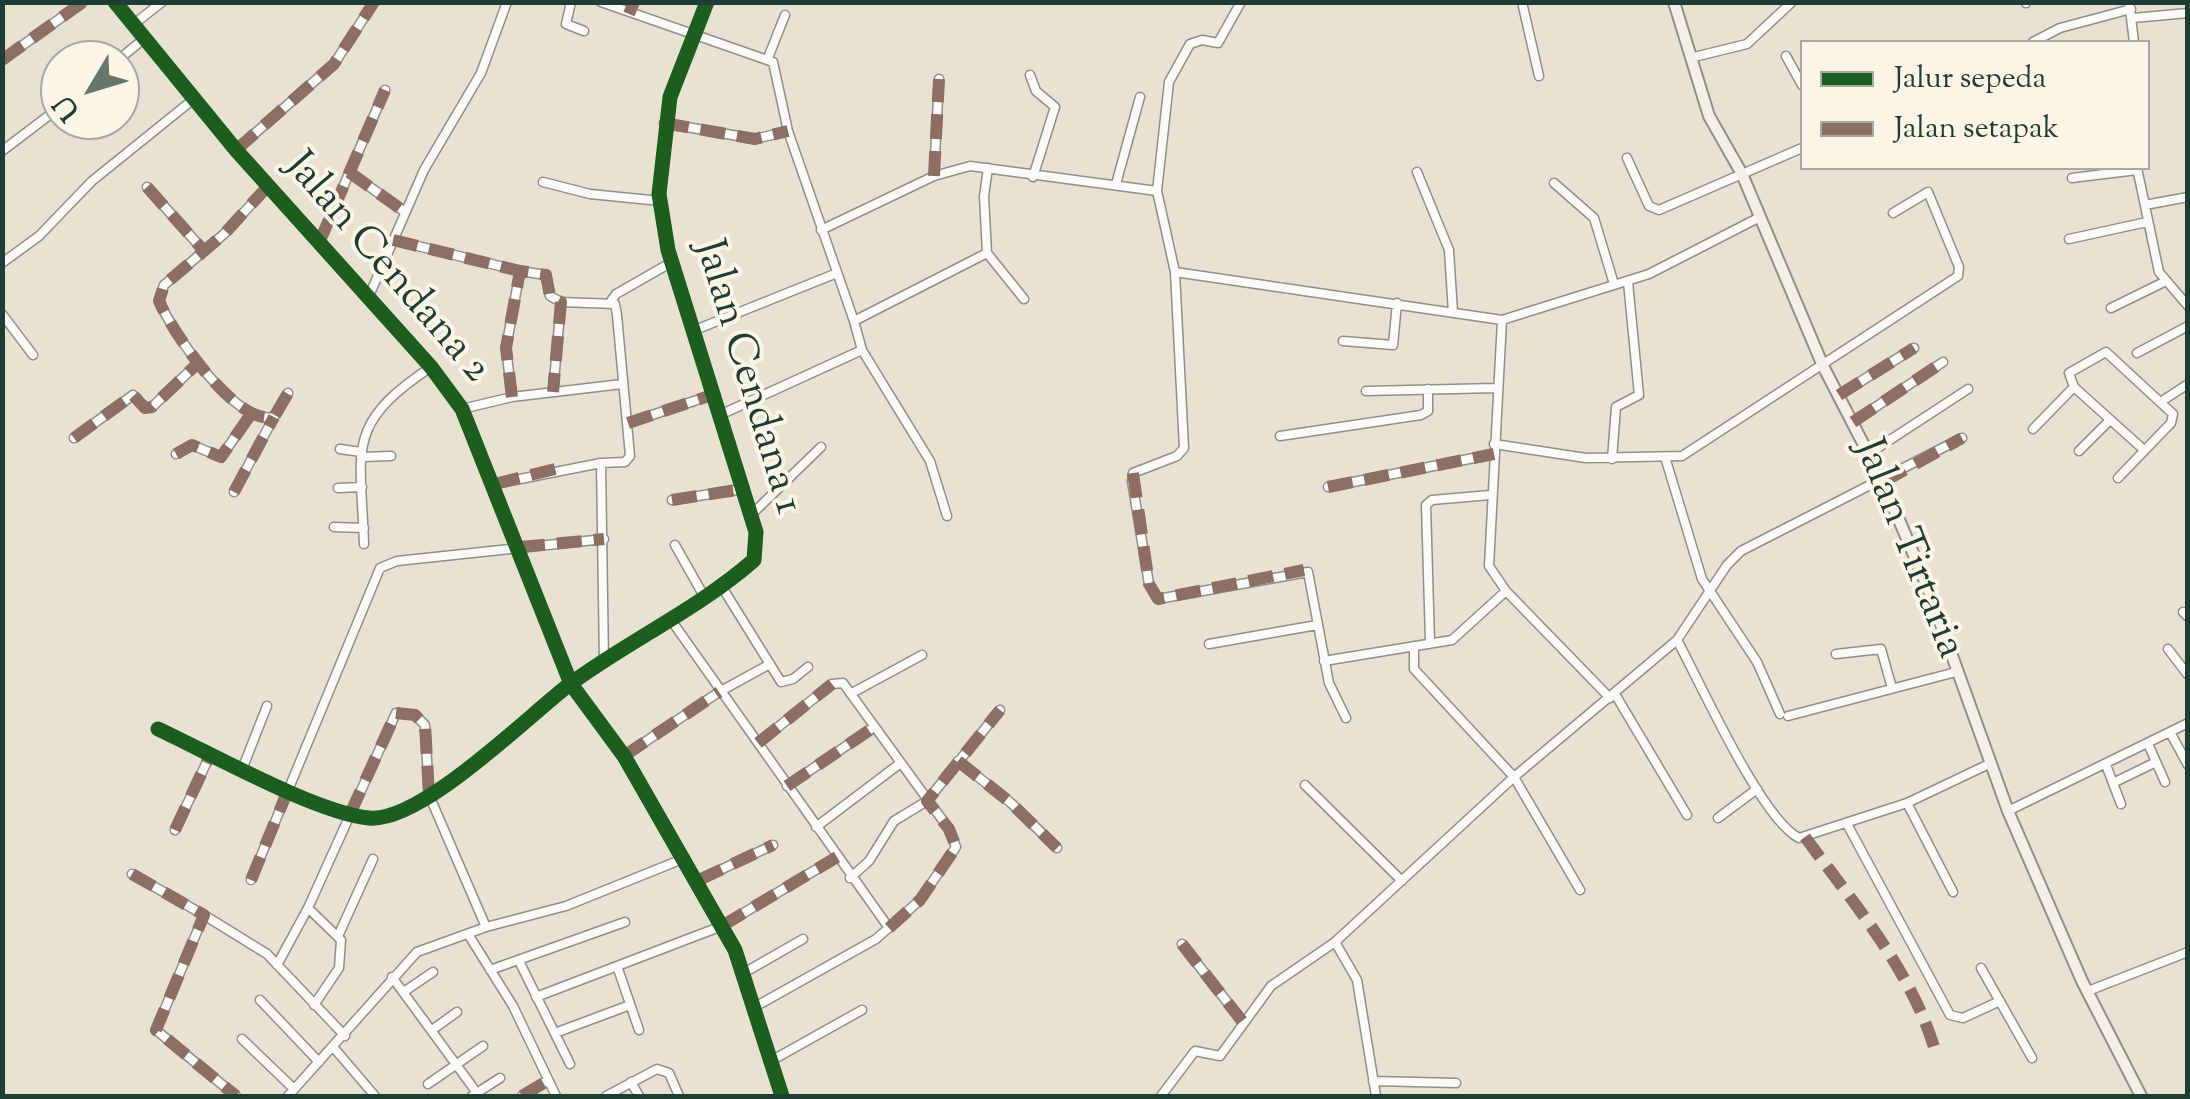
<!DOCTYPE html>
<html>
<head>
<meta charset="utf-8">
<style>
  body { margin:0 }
  #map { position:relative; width:2190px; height:1099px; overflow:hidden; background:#e9e1d2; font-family:"Sorts Mill Goudy",serif }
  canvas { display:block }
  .frame { position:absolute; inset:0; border:5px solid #1f3d34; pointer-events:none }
  .legend { position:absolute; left:1800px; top:40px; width:350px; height:130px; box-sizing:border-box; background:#fcf5e5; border:2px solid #a4ab9e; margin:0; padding:12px 18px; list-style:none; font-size:30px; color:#1f3d34 }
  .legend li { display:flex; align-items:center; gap:20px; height:50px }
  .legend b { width:50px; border:2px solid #a4ab9e }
  .north { position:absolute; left:40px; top:40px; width:100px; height:100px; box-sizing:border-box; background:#fcf5e5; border:2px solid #a4ab9e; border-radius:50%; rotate:232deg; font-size:28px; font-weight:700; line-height:40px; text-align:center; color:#1f3d34 }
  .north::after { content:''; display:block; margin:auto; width:35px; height:45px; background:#66766b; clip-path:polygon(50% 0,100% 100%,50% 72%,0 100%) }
</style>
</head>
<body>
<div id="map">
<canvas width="2190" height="1099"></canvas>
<div class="frame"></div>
<ul class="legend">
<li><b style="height:12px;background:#1b5e20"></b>Jalur sepeda</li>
<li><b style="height:12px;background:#8d6e63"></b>Jalan setapak</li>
</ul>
<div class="north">U</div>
</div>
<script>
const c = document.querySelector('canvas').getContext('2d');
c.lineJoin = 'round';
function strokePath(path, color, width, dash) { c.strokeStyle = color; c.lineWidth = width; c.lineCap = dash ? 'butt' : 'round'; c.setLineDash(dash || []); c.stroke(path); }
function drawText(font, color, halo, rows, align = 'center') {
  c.font = font + ' "Sorts Mill Goudy",serif'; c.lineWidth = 8; c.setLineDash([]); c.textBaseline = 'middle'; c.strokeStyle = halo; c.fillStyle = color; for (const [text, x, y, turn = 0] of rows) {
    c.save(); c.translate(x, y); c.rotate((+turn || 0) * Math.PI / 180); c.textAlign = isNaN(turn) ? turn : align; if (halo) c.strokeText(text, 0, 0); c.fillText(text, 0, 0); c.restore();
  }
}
const street = new Path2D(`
  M571,2L566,24L584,31
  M601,2L773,62L788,131L854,321L862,350L722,414
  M1241,2L1218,43L1202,40L1190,44L1169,82L1157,191L1175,272L1184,448L1177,456L1133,473L1132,481L1149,584L1158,599L1308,572L1329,683L1346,718
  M1522,2L1539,76
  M2026,2V3
  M2129,2L2134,42
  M2133,18L2188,13
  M134,24L162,2
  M2033,42L2060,28L2131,9
  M1786,56L1802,85
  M768,58L785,15
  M1690,58L1747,44L1792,2
  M2,60L83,2
  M118,60L145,38
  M1030,75L1036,91L1055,107L1033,177
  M664,123L755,139L788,131
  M236,150L334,64L374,2
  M2,151L60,107
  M1627,158L1649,206L1659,210L1802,148
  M988,168L984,196L987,253L1024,299
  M2137,168L2159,272L2188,306
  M349,172L405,212
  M1417,172L1449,250L1453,313
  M934,176L939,79
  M2072,178L2137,170
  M543,182L590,194L660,201
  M1554,183L1594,218L1614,284
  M1116,184L1140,97
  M268,186L224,234L164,285L159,301C172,332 236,426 274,417L288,393
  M147,187L204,251
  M2145,205L2188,197
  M821,230L934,176L970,166L1157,191
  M2069,239L2147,222
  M393,240L520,271
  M319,243L385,90
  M2,263L39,236L92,181L195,98
  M1175,272L1502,320
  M369,296L424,170L481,73L507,2
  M611,301L616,294L672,262
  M561,302L615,304L617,315L630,456L625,462L601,463L604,663
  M2111,308L2164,282
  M2,314L33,355
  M854,321L987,253
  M695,330L837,273
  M1343,341L1393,345L1397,303
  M862,350L930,461L947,516
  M2137,353L2188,326
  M1366,391L1497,388
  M1839,395L1914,348
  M512,397L506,348L520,271L546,275L550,296L561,302L553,392
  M2162,401L2188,384
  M462,409L512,397L622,384
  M1853,422L1943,362
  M628,423L715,394
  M2033,429L2074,387
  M1280,436L1421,415L1428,411V389
  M74,438L133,395L145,408L152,407L198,363
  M1494,444L1586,458L1682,456L1958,276L1959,267L1928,192L1893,213
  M340,449L361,452
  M2079,451L2109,421
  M1870,453L1968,389
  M176,454L192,445L221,457L251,414
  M361,457L391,456
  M1665,457L1702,579L1757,662L1780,714
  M1612,459L1616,407L1639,395L1628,282
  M2118,478L2171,423L2173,414L2106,352L2069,373L2074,387L2144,450
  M495,484L601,463
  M1328,487L1494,454
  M338,488L362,487
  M234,492L274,417
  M672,500L743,489
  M751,515L821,447
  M334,527L364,528
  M364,544C361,449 344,425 431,367
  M675,545L705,598
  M722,587L781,682L793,679L808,667
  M2183,612L2188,617
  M671,620L889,928
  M1677,640C1700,682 1761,819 1799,838L1907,803L1989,764
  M1430,642L1426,505L1432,500L1490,495
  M1209,644L1317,625
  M1414,646V669L1514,777L1580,890
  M2168,649L2188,675
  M1836,654L1881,649L1892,688
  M1324,661L1452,640L1506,591
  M852,693L922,655
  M1615,694L1687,815
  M1610,698L1506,591L1489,566L1502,320L1649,274L1760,217
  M1788,716L1956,672
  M158,729C210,753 316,813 369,818C421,823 528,716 570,684C630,640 698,609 754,560L756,532L668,250L659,194L670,97L707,2
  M2171,734L2188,765
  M2149,746L2165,782
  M624,756L719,692L770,664
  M958,761L1011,803L1057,848
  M2106,765L2121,804
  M243,767L267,706
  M2113,783L2156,762
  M1305,785L1402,881
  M787,786L874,727
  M1907,803L1953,892
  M2008,811L2188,723
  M1718,818L1757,789
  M1847,824L1950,1015L1963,1018L2000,1001
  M816,827L898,765
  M175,830L211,753
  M132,874L204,915L156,1030L236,1096
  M850,878L869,861L894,821L927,801L1000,710
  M251,880L380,568L397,561L604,539
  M699,880L773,845
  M308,908L341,940L339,968L314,1005
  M204,915L267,954L345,1036
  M339,934L373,859
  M468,934L513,1006L556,1096
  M1182,944L1242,1021
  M519,961L570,1064
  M277,965L308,908L396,713L415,715L425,725L429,795L486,927
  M617,966L639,1030
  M1981,968L2032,1058
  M490,970L625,922
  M742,974L803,939
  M392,977L477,1093
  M405,991L433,972
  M2088,991L2188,952
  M536,997L722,926L837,857
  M260,1000L319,1062
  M753,1008L876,939L920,900L956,847L949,829L843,683L832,684L758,743
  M432,1030L457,1012
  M555,1033L630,1005
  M242,1039L294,1089
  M334,1048L375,1096
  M769,1062L862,1010
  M1373,1081L1456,1083
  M631,1082L639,1096
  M428,1084L483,1046
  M288,1096L417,952L486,927L566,906L685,858
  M472,1096L500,1078
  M522,1096L547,1081
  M606,1096L657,1069L669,1073L679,1096
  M1161,1096L1195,1051L1220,1056L1271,986L1335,942
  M1376,1096L1357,980L1335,942L1514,777L1677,640L1727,565L1741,551L1962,438`);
const secondary = new Path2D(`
  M115,2L236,150L431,367L462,409L571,684L624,756L735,950L782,1096
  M1674,2L1709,116L1742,174L1823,366L1883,482L1927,586L2008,811L2082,981L2141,1096`);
strokePath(street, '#8f9187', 11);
strokePath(secondary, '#8f9187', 14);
strokePath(street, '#fcfaf8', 8);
strokePath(secondary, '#f3f0ea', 10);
strokePath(new Path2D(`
  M629,14L634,2
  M2,60L83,2
  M664,123L755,139L788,131
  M236,150L334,64L374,2
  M349,172L405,212
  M934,176L939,79
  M268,186L224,234L164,285L159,301C172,332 236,426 274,417L288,393
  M147,187L204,251
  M393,240L520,271
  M319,243L385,90
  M1839,395L1914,348
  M512,397L506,348L520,271L546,275L550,296L561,302L553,392
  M1853,422L1943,362
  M628,423L715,394
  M74,438L133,395L145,408L152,407L198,363
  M176,454L192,445L221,457L251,414
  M1133,473L1149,584L1158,599L1304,570
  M1883,482L1962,438
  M495,484L563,467
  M1328,487L1494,454
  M234,492L274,417
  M672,500L743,489
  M520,547L604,539
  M758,743L832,684
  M624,756L719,692
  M958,761L1011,803L1057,848
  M787,786L874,727
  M350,814L396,713L415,715L425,725L429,795
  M175,830L211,753
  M1805,837C1854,904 1909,967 1934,1047
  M132,874L204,915L156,1030L236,1096
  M251,880L288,790
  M699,880L773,845
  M722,926L837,857
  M889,928L920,900L956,847L949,829L927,801L1000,710
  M1182,944L1242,1021
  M522,1096L547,1081`), '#8d6e63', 12, [25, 12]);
strokePath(new Path2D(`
  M115,2L236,150L431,367L462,409L571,684L624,756L735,950L782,1096
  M158,729C210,753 316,813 369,818C421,823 528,716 570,684C630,640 698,609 754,560L756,532L668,250L659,194L670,97L707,2`), '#1b5e20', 15);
drawText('42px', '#1f3d34', '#fcf5e5', [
  ["Jalan Cendana 2",385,270,49],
  ["Jalan Cendana 1",745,378,73],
  ["Jalan Tirtaria",1906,550,68]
]);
</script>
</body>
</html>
